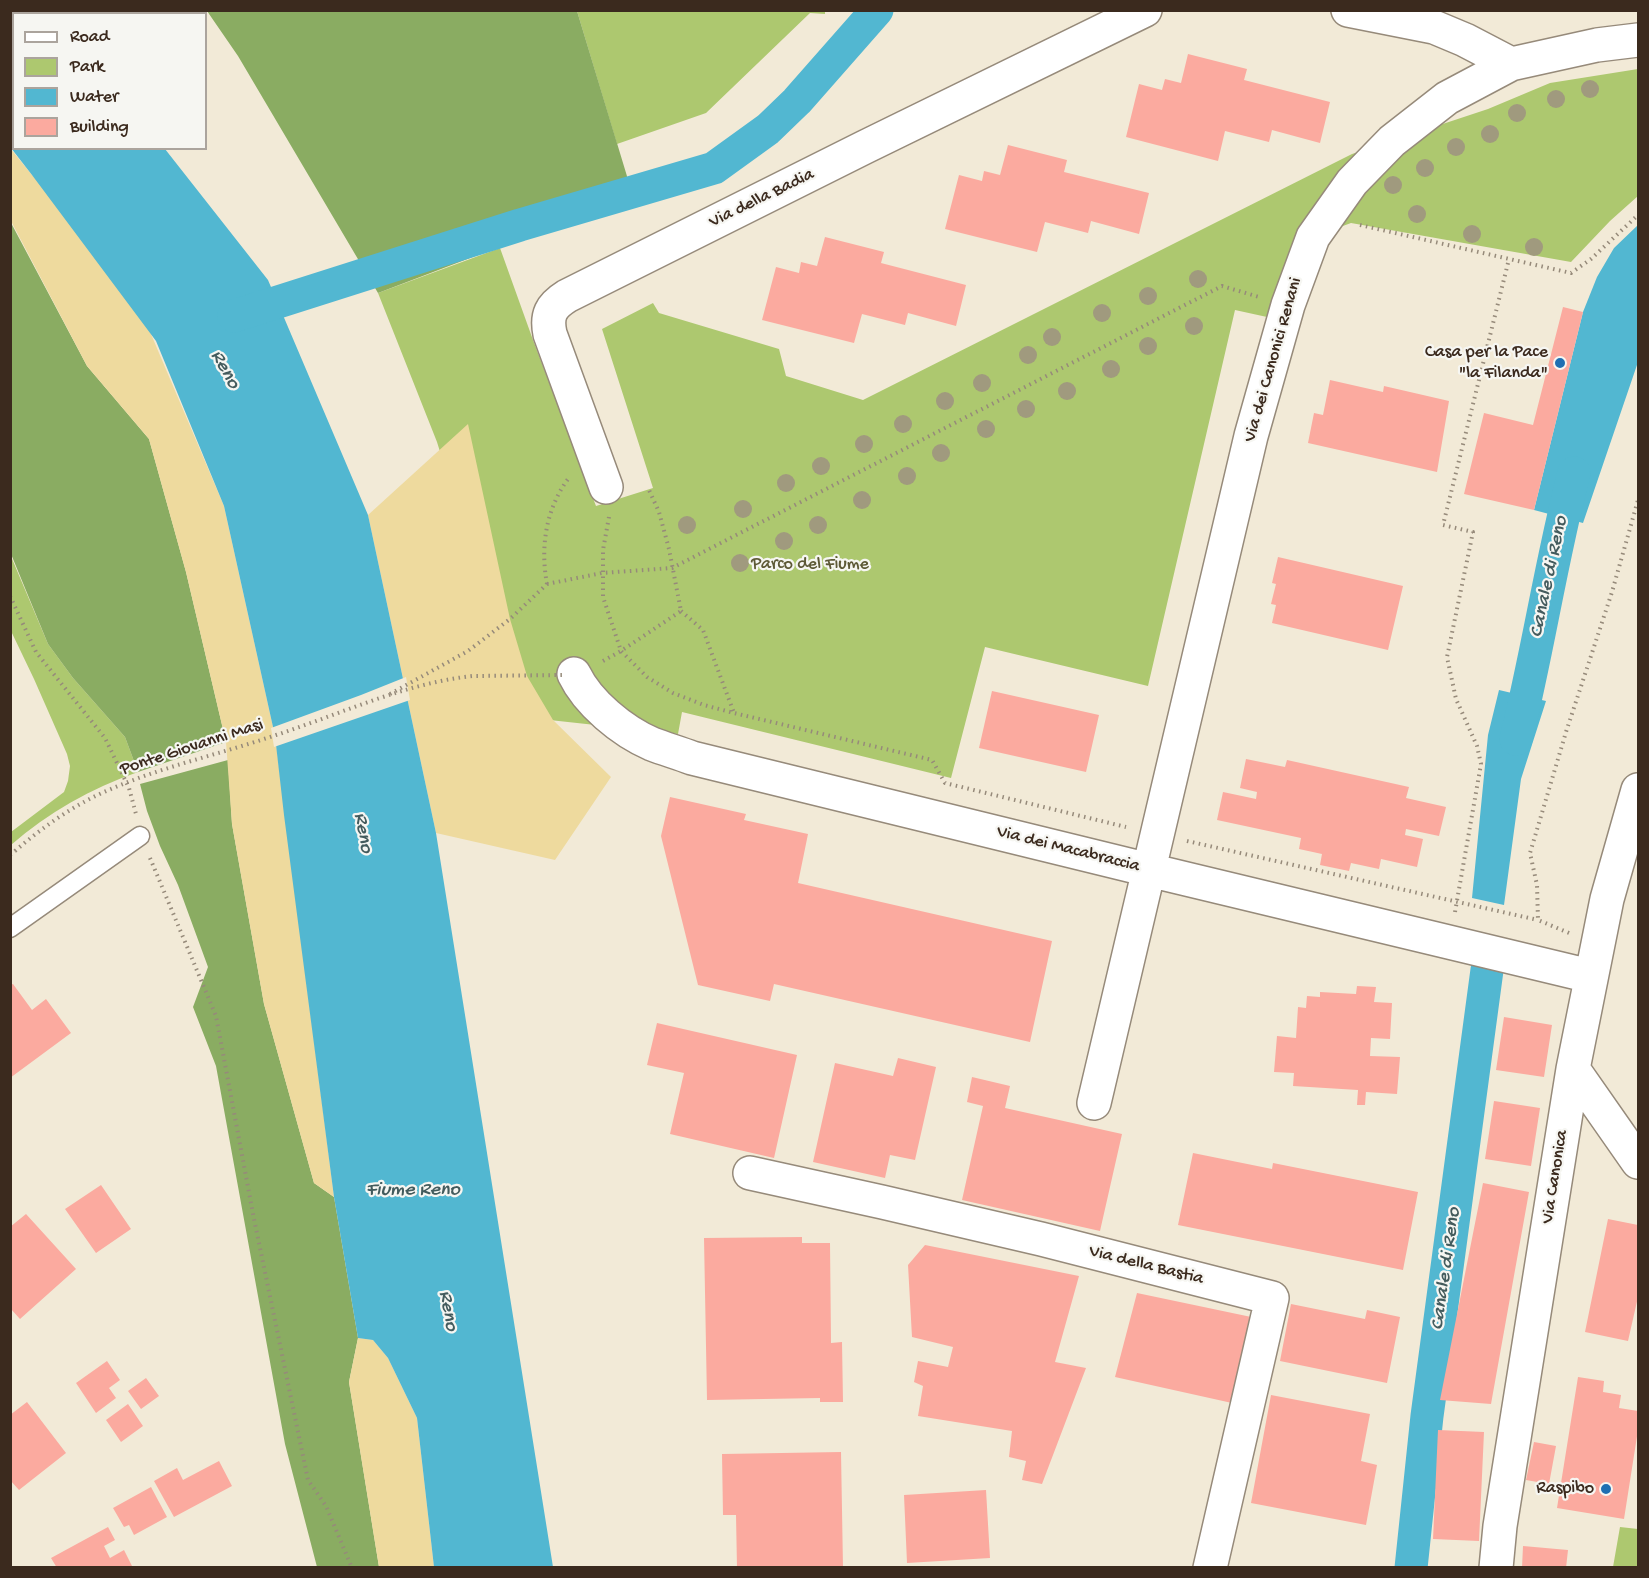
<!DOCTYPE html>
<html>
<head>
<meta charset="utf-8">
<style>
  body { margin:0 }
  #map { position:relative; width:1649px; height:1578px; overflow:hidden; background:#f2ead7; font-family:"Gochi Hand",sans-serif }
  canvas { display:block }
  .frame { position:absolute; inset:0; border:12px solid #3b2a1e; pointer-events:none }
  .legend { position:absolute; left:12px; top:12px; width:195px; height:138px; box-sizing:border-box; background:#f6f6f2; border:2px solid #aba49d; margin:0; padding:8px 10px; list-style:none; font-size:18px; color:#3b2a1e }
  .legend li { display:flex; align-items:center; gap:12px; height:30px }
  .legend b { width:30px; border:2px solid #aba49d }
</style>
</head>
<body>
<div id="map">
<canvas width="1649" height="1578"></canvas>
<div class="frame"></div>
<ul class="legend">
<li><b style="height:8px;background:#fff"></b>Road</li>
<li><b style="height:16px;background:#adc86f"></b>Park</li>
<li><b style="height:16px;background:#52b7d1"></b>Water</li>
<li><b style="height:16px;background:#fbaa9f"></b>Building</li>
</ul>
</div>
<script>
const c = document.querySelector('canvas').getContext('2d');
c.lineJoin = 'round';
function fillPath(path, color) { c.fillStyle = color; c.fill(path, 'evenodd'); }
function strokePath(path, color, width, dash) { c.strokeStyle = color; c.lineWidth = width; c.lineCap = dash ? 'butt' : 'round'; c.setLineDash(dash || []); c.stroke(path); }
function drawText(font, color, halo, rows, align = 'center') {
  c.font = font + ' "Gochi Hand",sans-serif'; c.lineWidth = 4.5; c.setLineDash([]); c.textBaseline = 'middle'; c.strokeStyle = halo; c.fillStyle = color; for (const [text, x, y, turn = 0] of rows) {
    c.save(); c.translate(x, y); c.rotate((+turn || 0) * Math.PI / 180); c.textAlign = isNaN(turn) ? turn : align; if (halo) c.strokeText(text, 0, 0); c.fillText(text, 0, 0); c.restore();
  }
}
fillPath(new Path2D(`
  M577,11H825V14L810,13L706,113L617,144Z
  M1638,69V196L1610,221L1571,262L1351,223L1313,237L1288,305L1267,317L1235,310L1148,686L985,647L951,778L682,712L678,734L522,717L437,442L378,293L500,248L533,340L596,506L653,488L602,329L653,303L659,313L779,349L786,376L863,400L1352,154L1488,109L1550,83Z
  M10,554L48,644L73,678L125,737L138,772C91,788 48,813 11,845V832L64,792L68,781L70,766L67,754L34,679L11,631Z
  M1620,1527L1638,1529V1567H1613Z`), '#adc86f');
fillPath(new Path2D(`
  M207,11H577L633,196L378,293L238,56Z
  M10,221L87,366L149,439L186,572L226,742L138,772L125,737L73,678L48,644L11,554Z
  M228,760L232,824L264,1004L314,1183L334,1197L358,1338L349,1382L379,1567H317L285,1444L216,1066L193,1007L208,967L178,885L160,846L147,811L140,784Z`), '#8aac62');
fillPath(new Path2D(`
  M10,148L32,175L117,254L224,506L275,736L334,1197L314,1183L264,1004L232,824L226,742L186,572L149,439L87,366L11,221Z
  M468,424L510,619L527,676L553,720L611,777L555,860L436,833L368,515Z
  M358,1338L373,1340L388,1358L417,1418L434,1567H379L349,1382Z`), '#eeda9e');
fillPath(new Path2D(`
  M10,11H66L68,13L14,14V148L165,149L268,280L368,515L436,833L553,1567H434L417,1418L388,1358L373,1340L358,1338L334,1197L284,815L275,736L224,506L156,341L32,175L11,148Z
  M1638,225V362L1583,523L1534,510L1583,312L1597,277L1614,248Z
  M1499,690L1546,701L1521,779L1504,905L1472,898L1488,735Z`), '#52b7d1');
fillPath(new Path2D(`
  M406,677L410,700L274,747L271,728L361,695Z`), '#f2ead7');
strokePath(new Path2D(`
  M234,316L520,225L714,168L768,129L797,101L877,10
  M1516,739C1538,651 1551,561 1574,473
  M1411,1568L1427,1416L1487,970`), '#52b7d1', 33);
fillPath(new Path2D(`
  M1188,54L1247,69L1244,80L1330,102L1320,143L1272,130L1269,142L1225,131L1218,161L1126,137L1139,84L1162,90L1165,79L1181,83Z
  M1008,145L1067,160L1064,172L1149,193L1139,234L1091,221L1088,233L1045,222L1037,252L945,229L959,175L982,181L984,171L1000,175Z
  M825,237L884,252L881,263L966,285L956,326L908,313L905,325L862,314L854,343L762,320L776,267L799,273L801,262L817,266Z
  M1563,307L1583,312L1534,510L1464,494L1484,413L1533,425Z
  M1330,380L1383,392L1384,386L1449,401L1437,472L1308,443L1314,413L1323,415Z
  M1278,557L1403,586L1388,650L1272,623L1276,605L1271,604L1276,584L1272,583Z
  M992,691L1099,715L1086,772L979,748Z
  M1246,759L1285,767L1287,760L1409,787L1406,798L1446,807L1439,836L1406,829L1405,835L1423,839L1417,867L1381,859L1379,869L1351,863L1349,871L1320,865L1322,854L1299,849L1301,838L1217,820L1223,792L1256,799L1257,792L1240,788Z
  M670,797L746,814L744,820L808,834L798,883L1052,941L1030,1042L774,984L770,1001L698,985L661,836Z
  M13,984L32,1010L46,999L71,1033L10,1078V985Z
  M1357,986L1376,987L1374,1002L1392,1003L1390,1039L1371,1038L1370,1056L1400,1057L1397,1094L1366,1092L1365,1105H1357L1358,1090L1293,1086L1294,1073L1274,1072L1277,1036L1296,1038L1298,1007L1306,1008L1307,996L1320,997V992L1356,994Z
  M1504,1017L1552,1025L1544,1077L1496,1070Z
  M657,1023L797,1055L774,1158L670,1134L684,1073L647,1065Z
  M898,1058L936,1067L915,1160L890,1155L885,1178L813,1162L835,1063L893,1076Z
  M972,1077L1010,1086L1005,1108L1122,1134L1100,1231L962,1200L983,1106L967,1102Z
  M1494,1101L1540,1108L1531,1166L1485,1159Z
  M1193,1153L1272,1169L1273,1163L1418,1192L1403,1270L1178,1225Z
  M1483,1183L1529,1192L1491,1404L1440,1400Z
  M101,1185L131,1229L96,1253L65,1209Z
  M26,1214L76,1269L20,1319L10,1308V1227Z
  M1608,1219L1638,1225V1297L1628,1341L1585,1332Z
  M802,1237V1243H830L831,1343L842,1342L843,1402H820V1398L707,1400L704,1238Z
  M925,1245L1079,1276L1055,1362L1086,1368L1042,1484L1022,1480L1026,1461L1009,1457L1012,1431L918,1416L923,1386L914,1382L918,1361L948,1367L953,1347L912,1337L908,1265Z
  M1137,1293L1256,1318L1232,1403L1115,1377Z
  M1291,1304L1365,1319L1367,1310L1400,1317L1387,1383L1280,1361Z
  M107,1361L120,1380L109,1388L116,1398L96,1413L76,1383Z
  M1578,1377L1604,1381L1603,1392L1621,1395L1619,1408L1638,1411V1430L1624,1519L1557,1508Z
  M146,1378L159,1396L141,1409L128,1391Z
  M1271,1395L1370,1414L1361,1461L1377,1465L1366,1525L1251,1503Z
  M27,1402L66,1453L19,1490L10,1480V1415Z
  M128,1404L143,1426L121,1442L106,1420Z
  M1438,1430L1484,1432L1479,1541L1433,1539Z
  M1534,1442L1556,1446L1549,1484L1526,1480Z
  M841,1452L843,1568H737L736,1515H723L722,1454Z
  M219,1461L232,1486L174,1517L154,1481L177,1468L183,1480Z
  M151,1487L167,1517L134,1535L129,1525L124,1527L113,1508Z
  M986,1490L990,1558L907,1563L904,1495Z
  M108,1527L115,1540L104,1546L110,1558L124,1550L133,1568H57L51,1558Z
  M1523,1546L1568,1550L1566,1568H1522Z`), '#fbaa9f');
const lane = new Path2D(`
  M10,928L140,836`);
const street = new Path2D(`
  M1348,10L1434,27L1465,40L1511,64
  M606,487L550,334C546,315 551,306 567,296L865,147L1145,10
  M574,674C588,703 622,731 652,744C665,749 679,753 692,758L1149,870L1590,976
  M1573,1069L1638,1162
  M1094,1103L1251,436L1288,305L1313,237L1352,182L1392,141L1447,98L1511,64L1597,45L1638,40
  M750,1173L882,1202L1041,1239L1272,1298L1210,1568
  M1496,1568L1500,1526L1573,1069L1607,899L1638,790`);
strokePath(lane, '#968a7a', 21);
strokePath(street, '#968a7a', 36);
strokePath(new Path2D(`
  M1360,225L1571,273L1591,259L1638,215
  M609,517L603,550V597L621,651L647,677L673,693L704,705L734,713L932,760L945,783L1126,827
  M547,584L602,573L672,568L1222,286L1259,297
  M547,584C540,547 546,509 568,479
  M10,596L36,652L105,738L129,788L136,814
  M681,611L703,630L734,713
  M603,661L621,651L681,611L669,549L659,512L649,490
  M390,694L468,651L510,619L547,584
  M1187,841L1538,920
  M10,855L15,851
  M150,858L216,1016L254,1219L308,1480L326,1506L352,1568
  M1455,912L1481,764L1477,746L1456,699L1447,657L1473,532L1443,525L1509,259
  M1569,933L1538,920L1537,885L1530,853L1566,732L1612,592L1638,500`), '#968a7a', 4, [1.5, 4.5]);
strokePath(lane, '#fff', 18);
strokePath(street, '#fff', 33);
strokePath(new Path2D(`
  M15,851C44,826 75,804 111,789C164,766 221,754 276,735C341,714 405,683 473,676L565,675`), '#968a7a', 4, [1.5, 4.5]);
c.fillStyle = '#a09a7e';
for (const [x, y] of [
  [1590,89],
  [1556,99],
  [1517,113],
  [1490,134],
  [1456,147],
  [1425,168],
  [1393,185],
  [1417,214],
  [1472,234],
  [1534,247],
  [1198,279],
  [1148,296],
  [1102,313],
  [1194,326],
  [1052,337],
  [1148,346],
  [1028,355],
  [1111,369],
  [982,383],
  [1067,391],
  [945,401],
  [1026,409],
  [903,424],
  [986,429],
  [864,444],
  [941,453],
  [821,466],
  [907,476],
  [786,483],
  [862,500],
  [743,509],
  [687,525],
  [818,525],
  [784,541],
  [740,563]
]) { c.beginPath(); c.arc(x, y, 9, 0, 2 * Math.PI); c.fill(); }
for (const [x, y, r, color] of [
  [1560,363,6,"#1f6fb2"],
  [1606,1489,6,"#1f6fb2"]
]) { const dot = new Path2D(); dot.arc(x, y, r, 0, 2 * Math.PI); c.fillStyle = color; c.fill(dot); strokePath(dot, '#f6f6f2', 2); }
drawText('18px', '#3b2a1e', '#f6f6f2', [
  ["Via della Badia",762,199,-26],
  ["Via dei Canonici Renani",1274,360,-74],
  ["Ponte Giovanni Masi",192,748,-18],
  ["Via dei Macabraccia",1068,850,14],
  ["Via Canonica",1556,1177,-81],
  ["Via della Bastia",1146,1266,14]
]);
drawText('18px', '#3b2a1e', '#f6f6f2', [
  ["Casa per la Pace",1548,353],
  ["\"la Filanda\"",1548,374],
  ["Raspibo",1594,1489]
], 'right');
drawText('18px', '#5d5936', '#f6f6f2', [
  ["Parco del Fiume",810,565]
]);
drawText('italic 20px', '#435b5d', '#f6f6f2', [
  ["Reno",224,370,61],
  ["Canale di Reno",1550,577,-78],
  ["Reno",362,833,80],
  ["Fiume Reno",413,1191],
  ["Canale di Reno",1447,1269,-82],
  ["Reno",447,1311,80]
]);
</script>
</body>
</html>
